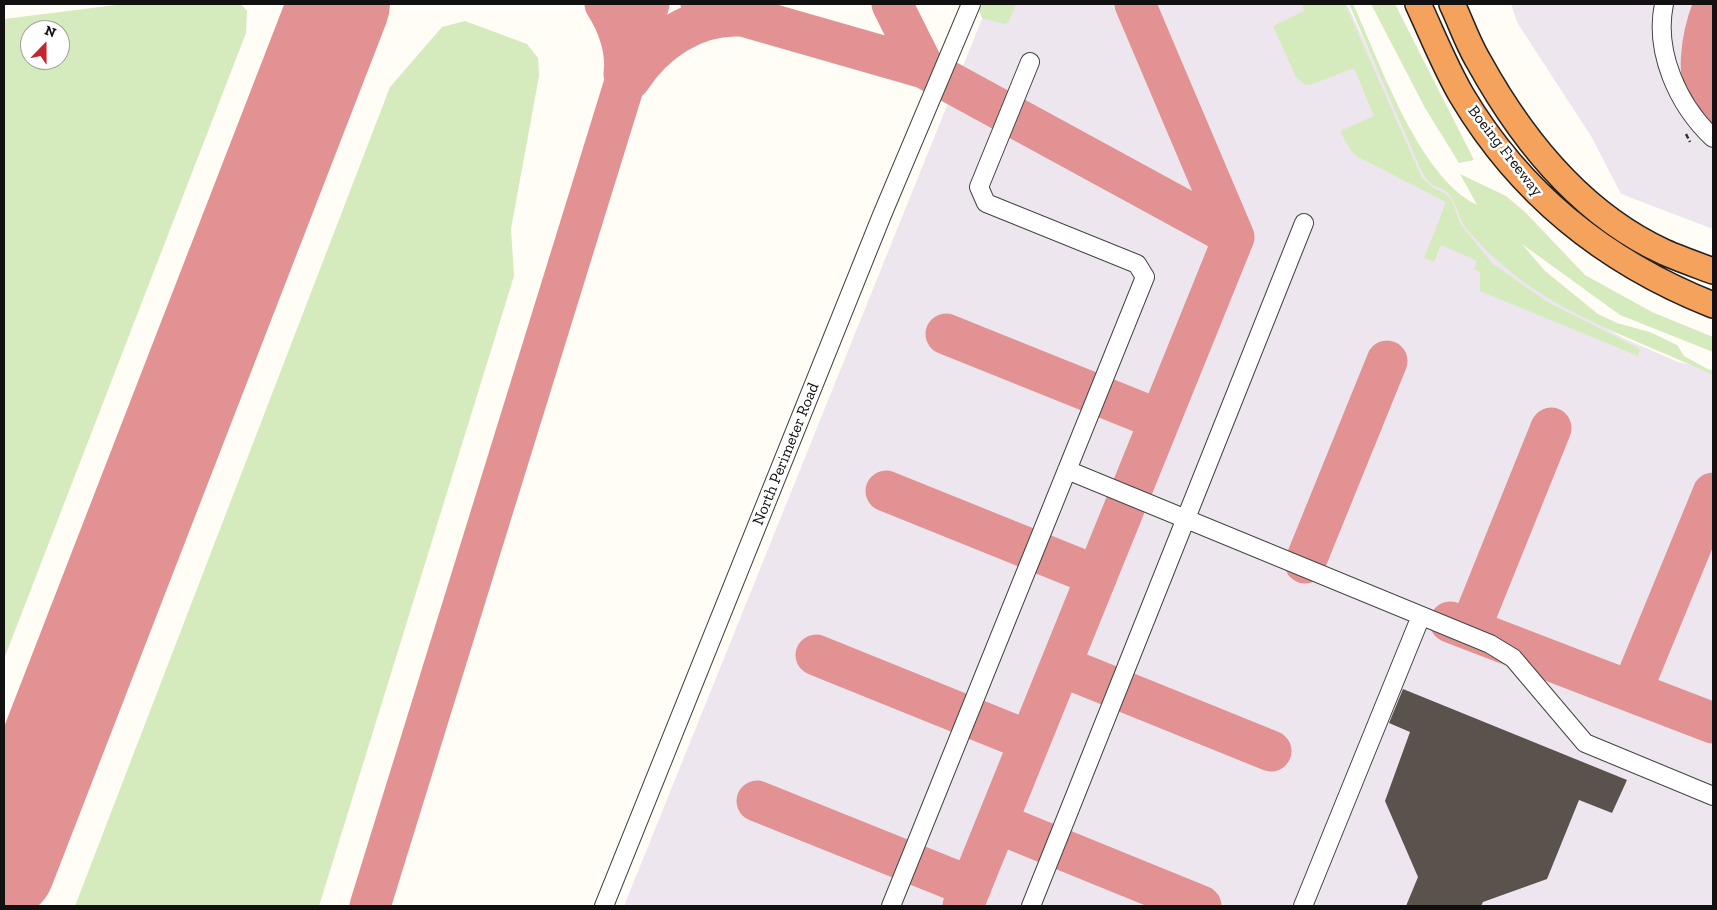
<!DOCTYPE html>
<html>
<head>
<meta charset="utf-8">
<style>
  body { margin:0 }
  #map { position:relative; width:1717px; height:910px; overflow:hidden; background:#fffdf5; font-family:"Zilla Slab",serif }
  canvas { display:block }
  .frame { position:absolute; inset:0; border:5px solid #111; pointer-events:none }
  .north { position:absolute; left:20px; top:20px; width:50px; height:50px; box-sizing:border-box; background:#fff; border:1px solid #a0a0a0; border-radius:50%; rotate:22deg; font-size:14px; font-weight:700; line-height:20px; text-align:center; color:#111 }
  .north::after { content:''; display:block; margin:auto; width:18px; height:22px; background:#c4262e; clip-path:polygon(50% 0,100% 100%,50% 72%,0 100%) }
</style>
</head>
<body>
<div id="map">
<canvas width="1717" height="910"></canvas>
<div class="frame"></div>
<div class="north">N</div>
</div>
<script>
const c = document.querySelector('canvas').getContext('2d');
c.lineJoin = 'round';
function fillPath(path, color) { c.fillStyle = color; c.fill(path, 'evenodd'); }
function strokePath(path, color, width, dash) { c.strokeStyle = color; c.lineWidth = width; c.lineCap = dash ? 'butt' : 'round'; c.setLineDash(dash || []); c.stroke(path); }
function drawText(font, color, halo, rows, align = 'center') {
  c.font = font + ' "Zilla Slab",serif'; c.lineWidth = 5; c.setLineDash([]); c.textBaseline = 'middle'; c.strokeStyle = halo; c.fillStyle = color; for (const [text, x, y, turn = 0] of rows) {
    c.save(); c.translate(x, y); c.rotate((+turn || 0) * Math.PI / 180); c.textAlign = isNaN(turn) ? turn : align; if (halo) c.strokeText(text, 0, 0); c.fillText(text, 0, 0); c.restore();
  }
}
fillPath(new Path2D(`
  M988,4H1347L1404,125L1437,179L1570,306L1623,338L1678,362L1713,370V906H624Z
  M1511,4H1713V229L1621,194L1591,136L1518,24Z`), '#eee6ef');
fillPath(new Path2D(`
  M124,4H241L247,11L246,33L4,659V19ZM30,30H60V60H30Z
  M982,4H1016L1008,23L1004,24L982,18L979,11Z
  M1302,4H1345L1422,178L1432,187L1446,194L1452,201L1461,225L1493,264L1546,301L1640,349L1638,356L1480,291V272L1474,269L1477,261L1441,245L1434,262L1424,258L1446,202L1358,157L1351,151L1340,131L1374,116L1354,68L1310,85L1304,84L1296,77L1273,26L1304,11Z
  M1349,4H1353C1380,62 1418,176 1477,205L1460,174L1506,196L1526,213L1585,275L1652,312L1713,337V352L1620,315L1522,244L1545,271L1598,314L1617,323L1650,332L1677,345L1684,356L1713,372V375C1622,332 1534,310 1466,228C1459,219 1457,205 1449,194C1445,189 1438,188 1433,185C1428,182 1424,175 1421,170Z
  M1371,4H1395L1474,160L1459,163L1425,108Z
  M465,21L527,44L538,58L539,76L511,229L514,276L319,906H75L390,87L442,27Z`), '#d5ebbd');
strokePath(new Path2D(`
  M311,4L314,25V67
  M605,4C618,24 627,50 624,74
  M701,4L924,68L1234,237L963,906
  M892,4L924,68
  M1135,4L1234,237
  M1713,7C1701,38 1694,79 1713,109
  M630,79C654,42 694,14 740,16
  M946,334L1160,420
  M886,491L1097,576
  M1305,563L1387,361
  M1450,622L1713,723
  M1470,629L1551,428
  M816,655L1029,741
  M1061,666L1271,751
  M1632,690L1713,493
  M757,801L971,887
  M997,823L1201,906
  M370,906L649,4`), '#e29292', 41);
strokePath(new Path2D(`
  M4,868L339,4`), '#e29292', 102);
fillPath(new Path2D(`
  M1403,689L1627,780L1612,813L1579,800L1547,879L1483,902L1481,906H1406L1418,877L1385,801L1410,732L1389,723Z`), '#5a524d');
const minor = new Path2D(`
  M1664,4C1654,52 1678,105 1713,138
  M1067,470L1490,644L1513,658L1585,743L1713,796
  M604,906L882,215L971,4
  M891,906L1145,277L1137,264L986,203L979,187L1030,62
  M1031,906L1304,223
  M1303,906L1421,616`);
const highway = new Path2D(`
  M1418,4C1432,34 1445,67 1462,96C1521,195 1607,263 1713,305
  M1452,4C1461,23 1468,44 1479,62C1522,140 1582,214 1664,252C1680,259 1697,265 1713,271`);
strokePath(minor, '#444', 20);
strokePath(highway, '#222', 28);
strokePath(new Path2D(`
  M1686,134L1690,142`), '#333', 2.5, [5, 2.5]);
strokePath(minor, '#fff', 18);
strokePath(highway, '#f5a25d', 25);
drawText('16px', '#111', '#fff', [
  ["Boeing Freeway",1505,151,52],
  ["North Perimeter Road",786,454,-68]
]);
</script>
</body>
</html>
